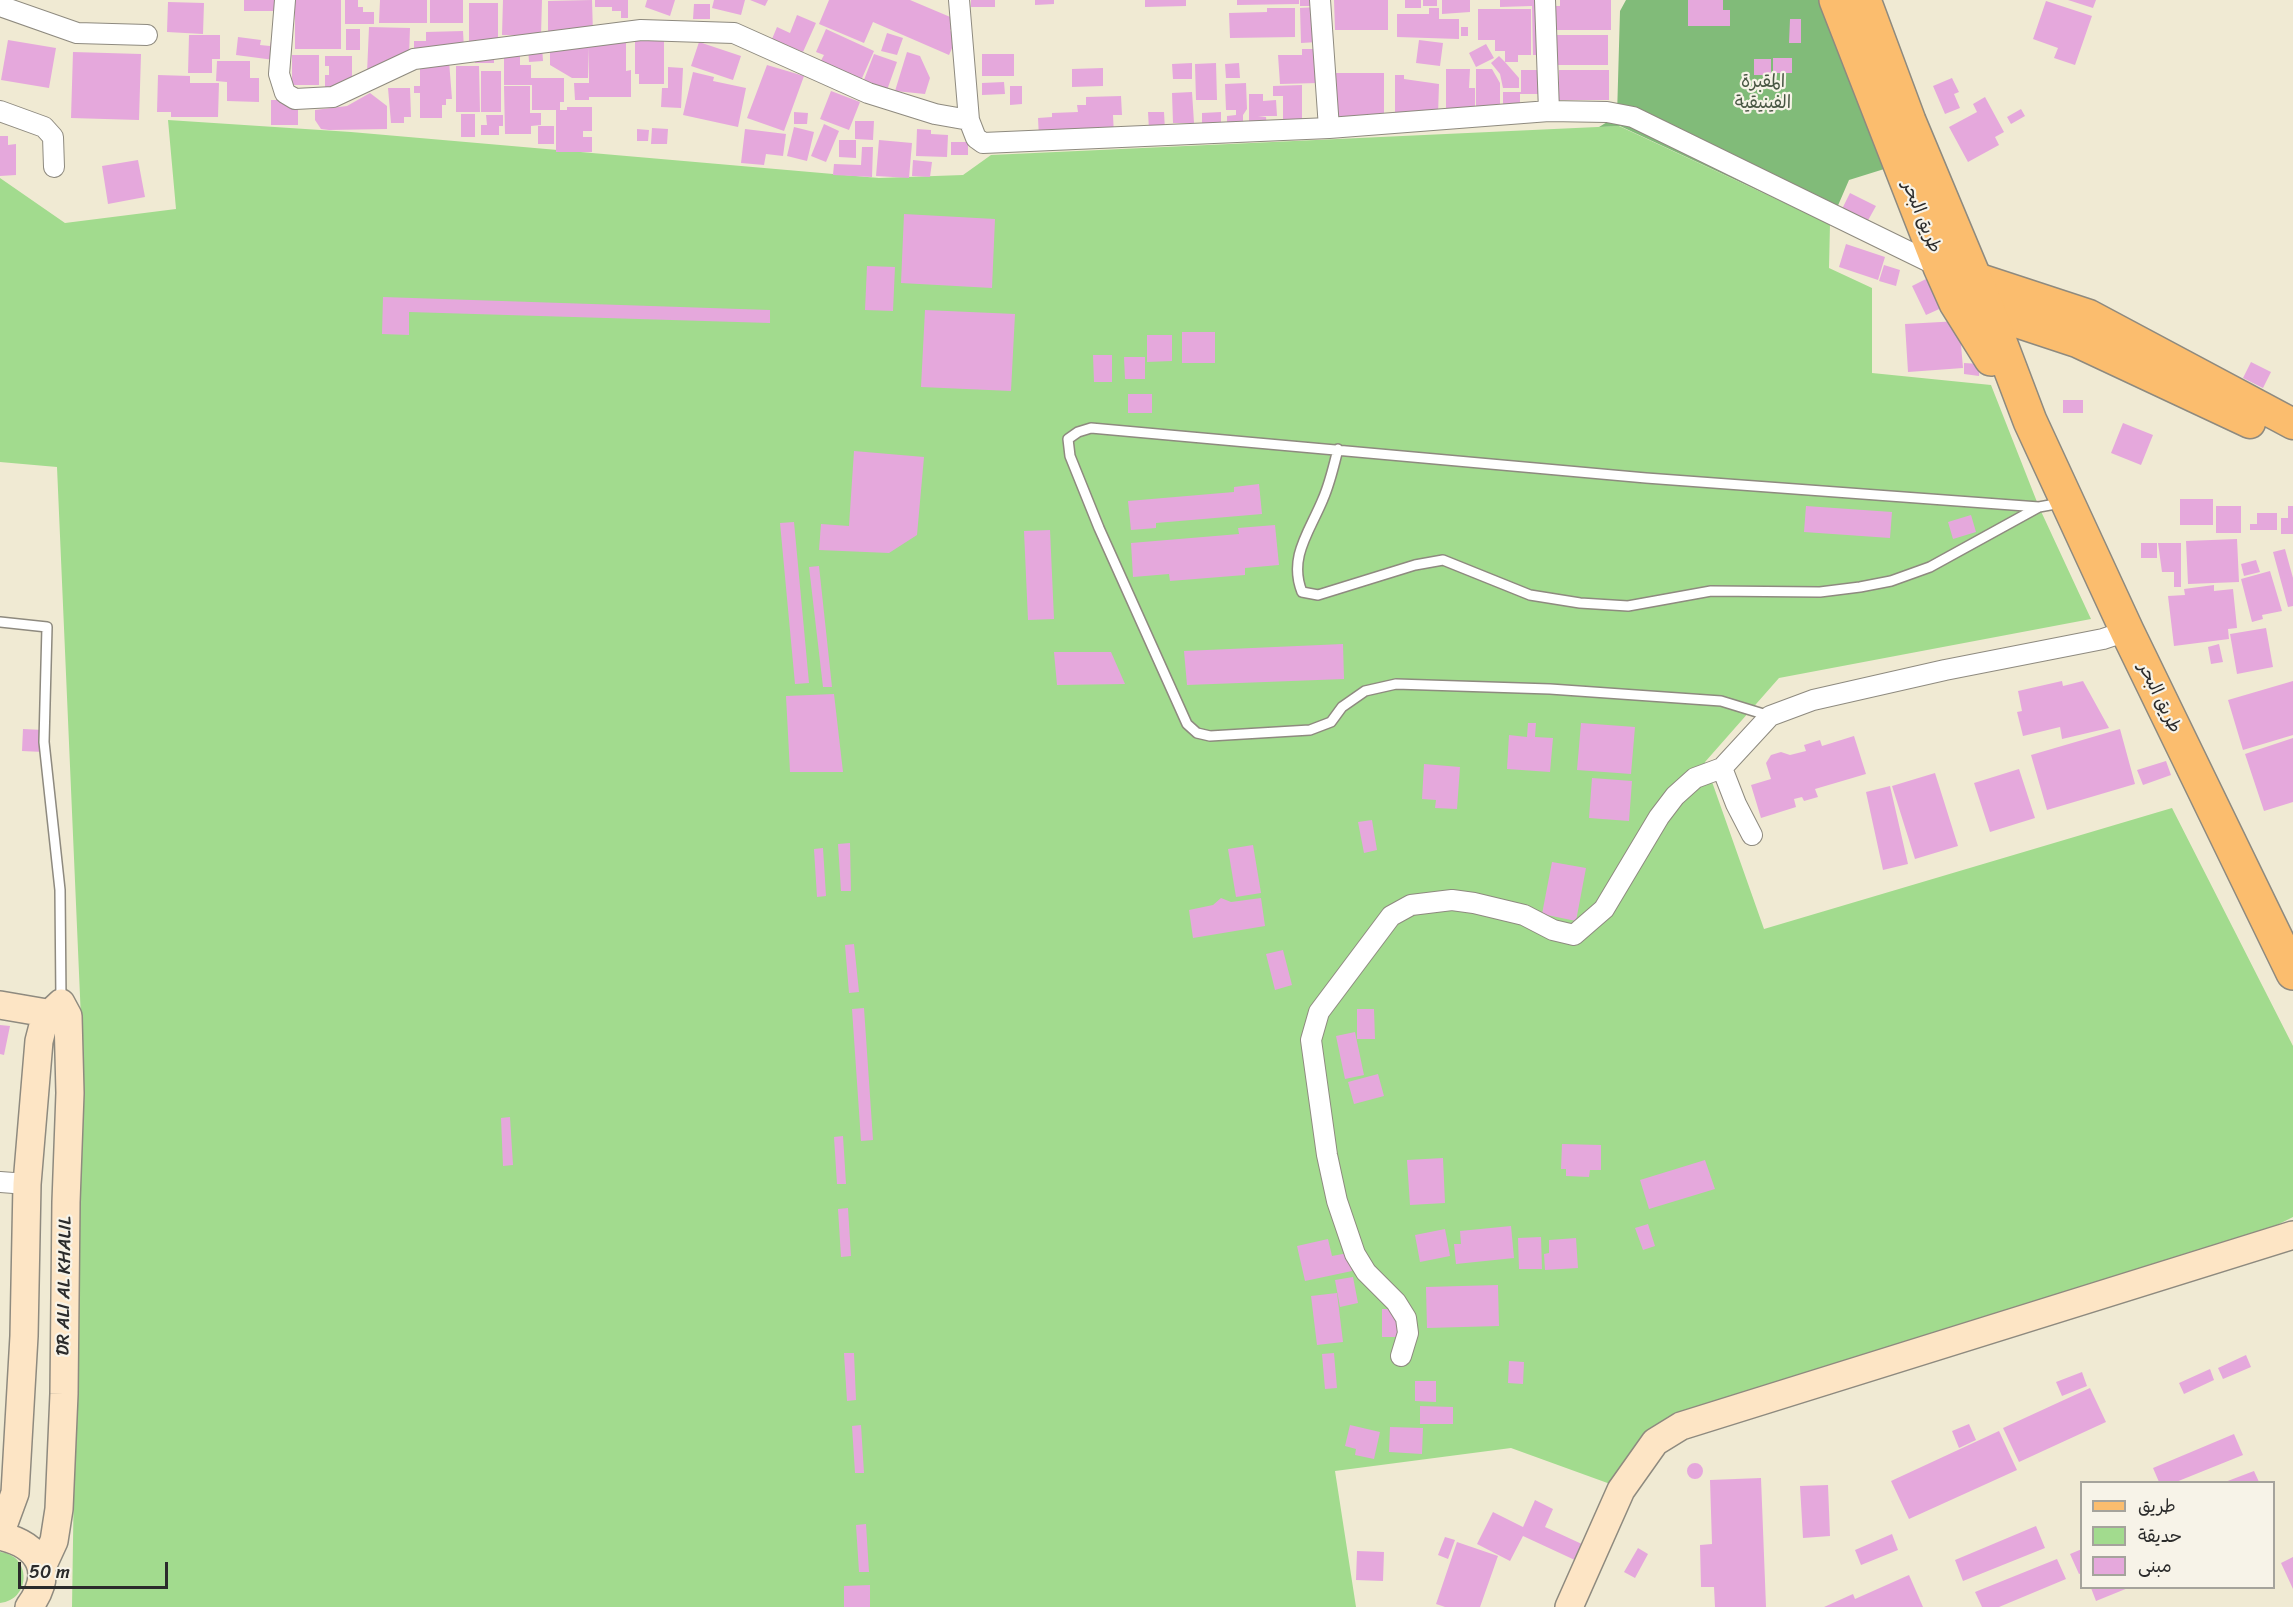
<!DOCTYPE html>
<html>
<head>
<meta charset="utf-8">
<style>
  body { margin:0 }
  #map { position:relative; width:2293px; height:1607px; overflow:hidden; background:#f0ead3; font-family:Sriracha,"Playpen Sans Arabic",sans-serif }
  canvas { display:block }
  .legend { position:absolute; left:2080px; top:1481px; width:195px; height:108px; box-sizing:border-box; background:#f7f3e8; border:2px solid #a5a39c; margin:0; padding:8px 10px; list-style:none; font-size:18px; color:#2b2b2b }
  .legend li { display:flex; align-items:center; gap:12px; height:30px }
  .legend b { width:30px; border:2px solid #a5a39c }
  .scale { position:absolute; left:18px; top:1562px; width:150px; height:27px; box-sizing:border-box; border:3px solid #2b2b2b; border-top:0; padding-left:8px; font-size:18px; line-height:21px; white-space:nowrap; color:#2b2b2b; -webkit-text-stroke:4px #f7f3e8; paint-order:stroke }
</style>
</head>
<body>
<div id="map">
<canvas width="2293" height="1607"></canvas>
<ul class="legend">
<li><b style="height:8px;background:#fbbd6e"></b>طريق</li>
<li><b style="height:16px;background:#a2db8e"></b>حديقة</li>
<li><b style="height:16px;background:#e5a8dc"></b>مبنى</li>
</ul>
<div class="scale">50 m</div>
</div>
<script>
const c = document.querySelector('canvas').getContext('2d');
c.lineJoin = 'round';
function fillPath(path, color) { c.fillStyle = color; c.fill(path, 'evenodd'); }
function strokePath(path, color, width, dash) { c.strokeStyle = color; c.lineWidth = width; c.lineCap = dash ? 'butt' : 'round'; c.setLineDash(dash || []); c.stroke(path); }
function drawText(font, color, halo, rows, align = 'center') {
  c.font = font + ' Sriracha,"Playpen Sans Arabic",sans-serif'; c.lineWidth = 4.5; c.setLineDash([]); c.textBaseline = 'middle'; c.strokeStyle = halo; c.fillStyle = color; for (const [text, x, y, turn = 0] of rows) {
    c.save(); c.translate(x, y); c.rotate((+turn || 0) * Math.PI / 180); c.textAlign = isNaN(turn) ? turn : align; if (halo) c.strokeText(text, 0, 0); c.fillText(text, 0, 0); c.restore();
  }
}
fillPath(new Path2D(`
  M168,120L351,132L879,178L963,175L991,155L1619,126L1830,224L1829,268L1872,288V373L1991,385L2039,507L2091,619L1779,678L1705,762L1764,929L2172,808L2293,1046V1217L2277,1225L1689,1409L1642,1436L1613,1485L1511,1448L1335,1471L1356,1607H72L81,1019L57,467L0,462V178L65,223L176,209Z
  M0,1552C32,1555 31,1600 0,1603Z`), '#a2db8e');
fillPath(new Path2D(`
  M1626,0H1825L1897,165L1849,180L1830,224L1620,126L1599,127L1617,116L1620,11Z`), '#81bb79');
fillPath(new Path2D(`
  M244,0H276V11H244Z
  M295,0H341V49H295Z
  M345,0H358V7H363V12H374V24H345Z
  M380,0H427V23H379Z
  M430,0H463V23H430Z
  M503,0H542L541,36L502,35Z
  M592,0L593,34L548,35V1Z
  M595,0H628V18H621V11H612V7H595Z
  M647,0H675L670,16L645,7Z
  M714,0H745L741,15L712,8Z
  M750,0H768L765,6Z
  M829,0H910L955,19L950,31L958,35L949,55L873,22L864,43L819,24Z
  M971,0H995V7H971Z
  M1035,0H1054V4L1035,5Z
  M1145,0H1186V6L1145,7Z
  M1237,0H1299V4L1237,5Z
  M1300,0H1313V6H1300Z
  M1334,0H1388V30H1335Z
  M1405,0H1421V8H1405Z
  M1423,0H1437V6H1423Z
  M1442,0H1470V12L1442,14Z
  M1500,0H1541L1542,55H1533L1532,6L1500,7Z
  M1560,0H1611V30H1554V6H1560Z
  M1688,0H1723V10H1730V26H1688Z
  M2068,0H2096L2093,8Z
  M2046,1L2092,16L2075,65L2054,58L2058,48L2033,39Z
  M168,2L204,3L203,34L167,32Z
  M469,3H498V42L469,41Z
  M694,4H710V19H693Z
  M1317,7L1318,42L1301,43L1300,8Z
  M1267,8H1295V37L1230,38L1229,13L1267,12Z
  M1429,8H1439V19H1459V39L1397,37V14H1429Z
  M1478,9H1531V55H1518V62H1505L1519,78V88H1503L1500,74L1491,63L1499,56L1505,62V51H1495V40H1478Z
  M797,15L816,23L803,52L772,39L777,27L790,33Z
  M1790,19H1801V43H1789Z
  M369,27L410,28L409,56L367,73Z
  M1461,27H1468V36H1461Z
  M346,29H360V50H346Z
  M826,29L874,51L859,85L818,66L824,55L816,52Z
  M463,31L464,49L414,51V41H426V32Z
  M887,33L903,38L897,55L881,51Z
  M189,35H220V59H212V73H188Z
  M1557,35H1608V65H1557Z
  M238,37L261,40L260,45L270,46L271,41L276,42L274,60L236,55Z
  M635,38H664V84H639V74H635Z
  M8,40L56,48L49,88L1,80Z
  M626,40V71L631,70V97H589V100H575L574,83H589V47L588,78H572L550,65V45Z
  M1419,40L1443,43L1440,66L1416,63Z
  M699,42L741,56L733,80L691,66Z
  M1486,44L1494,58L1476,67L1469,53Z
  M542,46L543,61L529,62L528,47Z
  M1302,49H1317L1318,83L1280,84L1278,55H1302Z
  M73,52L141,54L139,120L71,118Z
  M907,52L920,56L930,78L925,94L895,91Z
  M504,53H520V65H531V78H564V102H560V110H567V107H592V131H583V137H592V152H556V110H532V85H504Z
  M474,54H494V63H475Z
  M874,54L897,62L886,93L862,85Z
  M982,54H1014V76H982Z
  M292,55H319V85H292Z
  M325,56H352V84L337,89H325V75H329V66H325Z
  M1773,58H1792V73H1773Z
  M1754,59H1771V75H1754Z
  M217,61H250V78H259V102L227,101V82L216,81Z
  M420,61H449L452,99H446V105H442V118H420V93H414V86H420Z
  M1192,63V79H1173L1172,64Z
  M1216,63L1217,100H1196L1195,64Z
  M1239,63L1240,78H1226L1225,64Z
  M767,65L804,76L784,131L747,118Z
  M456,66H479L480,112H456Z
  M668,67L683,68L681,108L661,107L662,88H668Z
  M1103,68V86L1072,87V69Z
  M1446,69H1470L1469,88H1475V111L1446,110Z
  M1476,69H1492L1500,83V110H1476Z
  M1521,70H1545V94H1520V113H1503V92H1521Z
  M1559,70H1609V100H1559Z
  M481,71H501V112H481Z
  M693,72L714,77L713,81L746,88L738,127L683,115Z
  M1336,73H1384V118L1337,119Z
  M158,75L190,76V83H219L218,117H171V112H157Z
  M1395,75H1404V79L1439,84L1438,115H1395Z
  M1952,78L1959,92L1954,94L1960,108L1945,114L1933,86Z
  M1004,82L1005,94L982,95V83Z
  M1246,83L1247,109L1243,115V130H1227V116L1236,115V110H1226L1225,84Z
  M1302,85V124H1283V96H1273V86Z
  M504,86H530V113H541V125L531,126V134H505Z
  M1010,86H1022V104L1010,105Z
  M388,88H410L411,117H404V123H391Z
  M831,91L860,102L849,130L820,119Z
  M1192,92L1194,123H1173L1172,93Z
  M370,93L387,106V129L329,130L321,129L315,120V110L347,106Z
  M1249,94H1263V101L1276,100L1277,116H1258L1266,117L1267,128H1249Z
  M1121,96L1122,115H1113L1114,136L1039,138L1038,118L1052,117V113L1078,112L1077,105H1086V97Z
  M1985,97L2004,132L1995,137L1999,145L1968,162L1949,127L1977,112L1973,104Z
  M271,100H298V125H271Z
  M2021,109L2025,116L2011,124L2007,117Z
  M794,112L808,113L807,124H794Z
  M1148,112H1164L1165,130H1149Z
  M1221,112V127H1202V113Z
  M461,114H475V137H461Z
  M486,115H503V126H499V135H481V125H487Z
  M855,121H874L873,140L855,139Z
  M824,124L839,131L826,162L811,156Z
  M538,126H554V144H538Z
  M794,127L814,132L807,161L787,156Z
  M652,128L668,129L667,144H651Z
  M637,129L649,130L648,141H637Z
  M745,129L786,134L783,156L766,154L764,165L741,163Z
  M917,129L931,130V134L948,135L947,157L916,156Z
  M0,136H8V145L16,144V175L0,176Z
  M839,140H856V158L839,157Z
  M879,140L912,143L909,178L876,176Z
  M951,142H968V155H951Z
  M862,147H873L872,177L833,175L834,164L861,165Z
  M138,160L145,197L108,204L102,166Z
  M913,160L932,162L930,177L912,176Z
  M1850,193L1876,206L1866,224L1841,211Z
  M904,214L995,219L992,288L901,283Z
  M1846,244L1885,257L1878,280L1839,267Z
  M1884,265L1900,270L1896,286L1879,281Z
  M867,266L895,267L893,311L865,310Z
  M1932,276L1946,306L1926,315L1912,286Z
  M383,297L770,310V323L409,312V335L382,334Z
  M925,310L1015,314L1011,391L921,387Z
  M1959,321L1963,368L1908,372L1905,324Z
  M1182,332H1215V363H1182Z
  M1147,335H1172V361L1147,362Z
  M1093,355H1112V382H1094Z
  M1124,357H1145V379H1125Z
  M2251,362L2271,372L2263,388L2243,378Z
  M1964,363L1980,364L1979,376L1964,374Z
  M1128,394H1152V413H1128Z
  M2063,400H2083V413H2063Z
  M2123,423L2153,435L2141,465L2111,453Z
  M854,451L924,457L917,535L889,553L819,550L821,524L849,526Z
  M1259,484L1262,514L1156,523V528L1131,530L1128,501L1234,492V487Z
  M2180,499H2213V525H2180Z
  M1806,506L1892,512L1890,538L1804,532Z
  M2216,506H2241V533H2216Z
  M2288,506H2293V534H2281V518H2288Z
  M2257,513H2277V530H2250V524H2257Z
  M1971,515L1976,532L1953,539L1948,522Z
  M794,522L809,683L795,684L780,523Z
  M1275,525L1279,565L1245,568V575L1170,581L1169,574L1133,577L1131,543L1239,534L1238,528Z
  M1050,530L1054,619L1028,620L1024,531Z
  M2237,539L2239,582L2188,584L2186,541Z
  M2141,543H2157V558H2141Z
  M2158,543H2181V587H2174V572H2162Z
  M2285,549L2293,578V606L2288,607L2273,552Z
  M2256,560L2260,572L2244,576L2241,564Z
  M819,566L832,687H823L809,567Z
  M2270,571L2282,611L2262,615L2263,619L2252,622L2241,579Z
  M2214,585V591L2233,589L2237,628L2228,629L2229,639L2174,646L2168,596L2185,595L2184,589Z
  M2266,628L2273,667L2237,674L2230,634Z
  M1343,644L1344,679L1187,685L1184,651Z
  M2219,644L2223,662L2211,664L2208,647Z
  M1054,652H1111L1125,684L1057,685Z
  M2062,681L2063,686L2083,681L2109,728L2062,739L2060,727L2023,736L2017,712L2022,711L2018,691Z
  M2293,681V735L2243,750L2228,700Z
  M834,694L843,772H790L786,696Z
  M1528,723H1536L1535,737L1553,738L1550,772L1507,769L1509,735L1527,737Z
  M1581,723L1635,727L1631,774L1577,770Z
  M23,729L44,730L43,752L22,751Z
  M2120,729L2135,784L2047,810L2031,755Z
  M1854,736L1866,774L1815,789L1818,797L1804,801L1802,797L1794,799L1796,807L1761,818L1751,785L1771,779L1766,763L1771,755L1781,752L1790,755L1806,751L1804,745L1820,740L1822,746Z
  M2293,738V802L2264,811L2245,754Z
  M2166,761L2171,775L2143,785L2137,770Z
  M1424,764L1460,767L1457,809L1435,808L1436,800L1422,799Z
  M2019,769L2035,818L1990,832L1974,783Z
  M1935,773L1958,846L1915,859L1892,786Z
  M1592,778L1632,781L1629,821L1589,818Z
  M1890,786L1908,864L1883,870L1866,792Z
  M1372,820L1377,850L1364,853L1358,822Z
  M850,843L851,891H841L838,844Z
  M1253,845L1261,893L1236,897L1228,849Z
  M823,848L826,896L817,897L814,849Z
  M1552,862L1586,868L1576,921L1542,914Z
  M1221,898L1231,902L1261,898L1265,926L1193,938L1189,910L1213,905Z
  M854,944L859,992L849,993L845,945Z
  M1283,950L1292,985L1275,990L1266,954Z
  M864,1008L873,1140L861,1141L852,1009Z
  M1357,1009H1374L1375,1039H1357Z
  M0,1025L10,1026L4,1055L0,1054Z
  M1355,1032L1364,1075L1345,1079L1336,1036Z
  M1378,1074L1384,1096L1354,1104L1348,1082Z
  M510,1117L513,1165L503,1166L501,1118Z
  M843,1136L846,1184H837L834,1137Z
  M1562,1144L1601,1145V1170H1590L1589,1177L1566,1176V1169H1561Z
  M1443,1158L1445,1203L1410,1205L1407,1160Z
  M1705,1160L1715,1189L1649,1209L1640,1180Z
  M848,1208L851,1256L841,1257L838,1209Z
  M1648,1224L1655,1246L1643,1250L1635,1228Z
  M1511,1226L1514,1258L1456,1264L1454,1244H1461L1460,1231Z
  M1445,1229L1450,1256L1420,1262L1415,1235Z
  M1541,1237L1542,1269H1519L1518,1238Z
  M1576,1238L1578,1268L1545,1270L1544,1254L1549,1253V1240Z
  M1328,1239L1332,1256L1348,1253L1352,1271L1305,1281L1297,1246Z
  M1353,1277L1358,1303L1340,1307L1335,1280Z
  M1498,1285L1499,1326L1427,1328L1426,1287Z
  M1337,1293L1343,1342L1317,1345L1311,1296Z
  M1382,1309H1397V1337H1382Z
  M844,1353H854L856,1400L847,1401Z
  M1334,1353L1337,1388L1325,1389L1322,1354Z
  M2246,1355L2251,1367L2223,1379L2218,1368Z
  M1509,1361L1524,1362L1523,1384L1508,1383Z
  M2210,1369L2214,1380L2184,1394L2179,1383Z
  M2082,1372L2087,1386L2062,1396L2056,1382Z
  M1415,1381H1436V1402L1415,1401Z
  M2090,1388L2106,1422L2019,1462L2003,1428Z
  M1420,1406L1453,1407V1424H1420Z
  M1969,1424L1976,1440L1959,1448L1952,1431Z
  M861,1425L864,1473H855L852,1426Z
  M1350,1425L1380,1432L1374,1459L1355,1455L1356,1449L1345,1446Z
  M1390,1427L1423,1428L1422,1454L1389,1452Z
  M1999,1431L2017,1470L1909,1519L1891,1481Z
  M2234,1434L2243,1455L2176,1482H2159L2153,1468Z
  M1687 1471a8 8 0 1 1 16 0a8 8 0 1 1-16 0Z
  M2254,1471L2259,1482H2225Z
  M1761,1478L1766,1607H1715L1714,1587H1701L1700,1545L1712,1544L1710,1480Z
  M1828,1485L1830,1536L1803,1538L1800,1486Z
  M1535,1500L1553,1509L1545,1527L1584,1545L1577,1561L1523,1536L1510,1561L1477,1544L1493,1512L1523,1527Z
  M866,1524L869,1572H859L856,1525Z
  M2036,1526L2045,1548L1963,1581L1955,1560Z
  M1892,1534L1898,1550L1861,1565L1855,1550Z
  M1445,1537L1455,1540L1448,1559L1438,1555Z
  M1457,1542L1498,1556L1480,1607H1445L1436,1604Z
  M1638,1548L1648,1554L1635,1578L1624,1572Z
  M2082,1549V1573L2079,1574L2070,1554Z
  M1357,1551L1384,1552L1383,1581L1356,1580Z
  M2293,1557V1589L2281,1563Z
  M2057,1559L2066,1579L1999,1607H1982L1975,1592Z
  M1909,1575L1923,1607H1824L1853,1594L1855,1599Z
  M870,1585V1607H844V1586Z
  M2091,1588H2128L2096,1601Z`), '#e5a8dc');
const lane = new Path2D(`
  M1338,449C1334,465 1330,483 1323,499C1310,531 1288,557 1302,592L1318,595L1415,565L1443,560L1530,595L1580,603L1628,606L1711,591L1820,592L1860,587L1891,581L1930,567L2039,507
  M0,622L47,627L44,742L60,890L61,1001
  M1770,716L1721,701L1550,689L1396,684L1365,691L1342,707L1331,722L1310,730L1210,736L1197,733L1187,724L1099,528L1070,456L1068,439L1078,432L1091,428L1646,478L2039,507L2061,503`);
const street = new Path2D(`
  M285,0L279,74L285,93L295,99L333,97L414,59L641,30L734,33L868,93L935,114L969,120
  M959,0L969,120L976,138L983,143L1329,128L1549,111L1607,112L1633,117L1940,267
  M1320,0L1329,128
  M1545,0L1549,111
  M0,6L77,33L147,35
  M0,111L44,127L53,137L54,167
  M1722,768L1736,804L1752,835
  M0,1182L27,1184
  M1401,1356L1408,1333L1406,1318L1396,1302L1366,1272L1355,1254L1337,1201L1327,1155L1311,1040L1319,1012L1391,916L1411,905L1452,900L1474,903L1524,915L1553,930L1574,935L1604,909L1659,817L1675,796L1695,778L1722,768L1770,716L1813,700L1945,670L2103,639L2127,631`);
const secondary = new Path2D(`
  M0,1005L64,1016
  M0,1534L15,1493L24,1336L27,1184L39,1041L45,1018L61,1003L68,1016L70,1093L66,1202L64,1394L59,1509L54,1541L42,1567
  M0,1536C40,1545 55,1572 29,1607
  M1569,1607L1621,1490L1655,1442L1681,1426L2293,1235`);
const primary = new Path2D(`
  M1958,272L2089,315L2293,424
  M1971,307L2077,342L2250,423`);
const highway = new Path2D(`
  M1836,0L1940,267L1956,303L1991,359
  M1864,0L1909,121L1988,310L2030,421L2127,631L2293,973`);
strokePath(lane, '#8e8a7f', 12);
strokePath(street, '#8e8a7f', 22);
strokePath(secondary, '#8e8a7f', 30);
strokePath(primary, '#8e8a7f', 33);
strokePath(highway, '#8e8a7f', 36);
strokePath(lane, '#fff', 9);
strokePath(street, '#fff', 20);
strokePath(secondary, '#fde5c5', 27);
strokePath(primary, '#fbbd6e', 30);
strokePath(highway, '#fbbd6e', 33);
drawText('18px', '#495744', '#f7f3e8', [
  ["المقبرة",1763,82],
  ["الفينيقية",1763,103]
]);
drawText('18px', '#2b2b2b', '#f7f3e8', [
  ["طريق البحر",1921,217,68],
  ["طريق البحر",2159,698,64],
  ["DR ALI AL KHALIL",65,1286,-89]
]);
</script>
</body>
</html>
